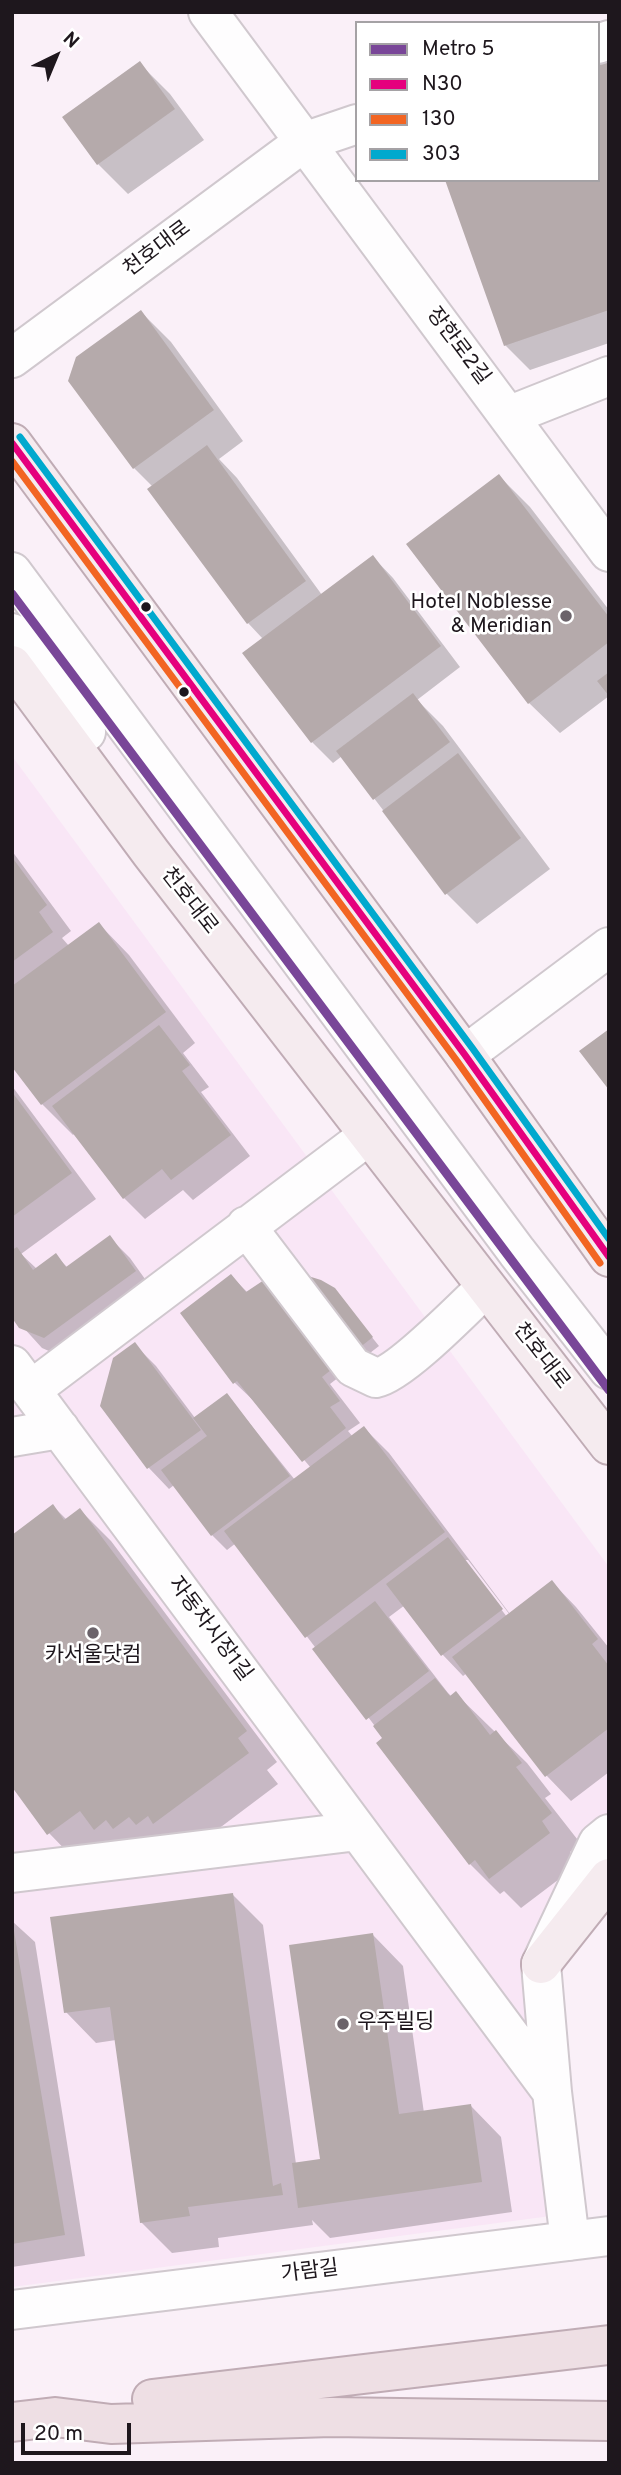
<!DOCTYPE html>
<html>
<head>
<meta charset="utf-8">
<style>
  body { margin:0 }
  #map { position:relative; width:621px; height:2475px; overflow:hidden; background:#faf0f8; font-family:Overpass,sans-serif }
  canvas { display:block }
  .frame { position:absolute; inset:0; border:14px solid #1e171d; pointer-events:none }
  .legend { position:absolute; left:355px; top:21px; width:245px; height:161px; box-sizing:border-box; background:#fff; border:2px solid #a5a2a5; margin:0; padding:9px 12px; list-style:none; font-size:21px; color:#1e171d }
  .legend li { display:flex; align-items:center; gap:14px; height:35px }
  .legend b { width:35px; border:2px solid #a5a2a5 }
  .north { position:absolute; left:21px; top:21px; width:70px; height:70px; -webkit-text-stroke:5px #fff; paint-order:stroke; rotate:43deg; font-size:19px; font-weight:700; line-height:28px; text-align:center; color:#1e171d }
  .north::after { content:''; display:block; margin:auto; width:24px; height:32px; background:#1e171d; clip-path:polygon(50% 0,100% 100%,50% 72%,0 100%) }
  .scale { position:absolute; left:21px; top:2423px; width:110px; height:32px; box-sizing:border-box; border:4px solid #1e171d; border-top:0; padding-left:9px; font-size:21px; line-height:24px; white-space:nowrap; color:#1e171d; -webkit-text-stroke:5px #fff; paint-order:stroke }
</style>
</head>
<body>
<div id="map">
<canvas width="621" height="2475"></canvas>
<div class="frame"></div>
<ul class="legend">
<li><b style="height:9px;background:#794698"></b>Metro 5</li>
<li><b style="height:9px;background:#e5007d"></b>N30</li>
<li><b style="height:9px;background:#f26522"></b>130</li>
<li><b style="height:9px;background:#00a9ce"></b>303</li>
</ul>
<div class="north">N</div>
<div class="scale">20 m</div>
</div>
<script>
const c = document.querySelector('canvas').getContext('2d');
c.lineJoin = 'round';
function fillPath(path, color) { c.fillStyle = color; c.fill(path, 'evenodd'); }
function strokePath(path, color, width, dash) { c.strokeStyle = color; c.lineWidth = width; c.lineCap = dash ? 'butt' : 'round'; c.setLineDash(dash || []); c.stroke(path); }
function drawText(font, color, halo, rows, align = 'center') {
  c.font = font + ' Overpass,"Noto Sans KR",sans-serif'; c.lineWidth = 5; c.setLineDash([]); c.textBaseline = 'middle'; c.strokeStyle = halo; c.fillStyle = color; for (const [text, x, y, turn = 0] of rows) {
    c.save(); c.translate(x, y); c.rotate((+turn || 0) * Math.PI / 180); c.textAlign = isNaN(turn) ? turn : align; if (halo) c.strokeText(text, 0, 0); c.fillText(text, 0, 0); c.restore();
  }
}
fillPath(new Path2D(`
  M12,756L609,1567V1834L541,1964L566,2214L12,2287Z`), '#f9e6f6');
fillPath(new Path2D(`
  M609,61V343L530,370L505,345L598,180Z
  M140,64L170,94L204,140L128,194L98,164Z
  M141,312L171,342L243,441L219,459L237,478L322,595L373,557L393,578L460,667L417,700L443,726L550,869L477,924L446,893L342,756L333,763L312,742L244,653L263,639L248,623L153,487L134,468L70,381Z
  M499,476L530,507L609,610V696L560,733L529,703Z
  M12,851L71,931L62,938L69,946L99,924L129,955L195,1043L183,1053L209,1087L201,1092L250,1156L193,1200L183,1190L145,1219L124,1198L75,1133L73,1135L42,1104L12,1064Z
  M12,1086L96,1199L21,1254L37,1269L56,1256L68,1268L109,1237L130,1258L155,1293L65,1358L42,1348L12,1315Z
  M231,1276L248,1293L334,1290L379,1346L330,1384L360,1423L348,1431L353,1437L364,1428L389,1453L510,1614L552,1582L576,1607L609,1648V1772L571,1801L547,1776L467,1673L463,1676L443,1655L405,1605L389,1617L448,1693L452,1697L456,1694L527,1763L551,1794L545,1798L581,1844L570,1852L579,1864L521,1908L504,1891L500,1894L470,1864L384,1738L236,1543L227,1550L212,1535L174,1485L169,1489L149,1468L102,1406L135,1345L156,1366L195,1418L227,1395L295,1480L311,1468L256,1403L235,1383L182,1314ZM464,1560H468L510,1615L507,1617Z
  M53,1506L67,1520L80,1510L111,1541L277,1762L267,1770L278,1784L185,1854L79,1864L49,1833Z
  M233,1895L263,1925L296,2164L322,2160L373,1935L403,1966L424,2113L471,2106L501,2137L512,2212L330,2238L312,2220L313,2225L218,2238L219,2247L172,2253L141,2222L116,2040L96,2043L66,2012Z
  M12,1921L35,1942L85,2256L12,2267Z`), '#0003');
fillPath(new Path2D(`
  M609,59V310L504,346L445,180H598V63Z
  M140,61L175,109L97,165L62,117Z
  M141,310L214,410L133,469L68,381L76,357Z
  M207,445L306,581L247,624L147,489Z
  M499,474L609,617V642L528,704L406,544Z
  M373,555L441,646L311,743L242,653Z
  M609,672V696L597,681Z
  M413,693L450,742L373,800L336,751Z
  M458,753L521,838L445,895L382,811Z
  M12,857L47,905L39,912L53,932L12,962Z
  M99,922L166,1012L41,1105L12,1067V986Z
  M159,1025L190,1065L182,1071L231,1135L171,1180L162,1169L123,1199L52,1106Z
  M609,1029V1090L579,1051Z
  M12,1092L72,1173L12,1217Z
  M110,1235L136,1271L44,1338L19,1328L12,1318V1250L17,1247L33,1270L56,1253L66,1267Z
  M231,1274L246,1292L267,1278L308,1276L321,1280L335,1288L373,1337L322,1377L340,1401L330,1407L346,1428L302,1462L237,1381L233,1384L180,1313Z
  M135,1342L201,1430L147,1469L100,1406L113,1358Z
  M227,1393L290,1476L211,1536L161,1470L207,1436L193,1418Z
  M364,1426L445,1532L305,1638L224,1531Z
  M53,1504L64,1520L80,1508L247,1731L238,1738L249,1753L153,1824L148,1816L136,1825L129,1817L113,1829L106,1820L94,1830L80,1811L47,1835L12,1787V1535Z
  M448,1537L503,1609L441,1656L386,1584Z
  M552,1580L598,1639L592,1644L609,1666V1728L545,1777L452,1657Z
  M375,1601L429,1671L366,1720L312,1649Z
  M435,1678L450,1696L456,1691L490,1735L496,1730L522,1763L516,1767L552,1813L542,1821L550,1833L489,1879L475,1860L469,1865L376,1743L382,1738L373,1726Z
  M233,1893L273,2186L281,2183L283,2195L188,2207L190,2216L140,2223L110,2007L64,2013L50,1917Z
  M12,1919L65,2235L12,2244Z
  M373,1933L399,2114L471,2104L482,2182L298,2208L292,2163L320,2159L289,1945Z`), '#b5aaab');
const minor = new Path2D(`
  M208,12L609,552
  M598,44L609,40
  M12,358L304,142L357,124
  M508,416L609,376
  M12,572L517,1252L609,1370
  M12,633L86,732
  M465,1055L609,947
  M246,1226L353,1367L376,1378C400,1374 466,1306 486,1287
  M12,1365L552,2092
  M31,1390L369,1135
  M12,1437L60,1429
  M12,1873L358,1831
  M570,2241L552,2092L541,1964L598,1843L609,1834
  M12,2310L609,2236`);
const major = new Path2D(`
  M12,443L465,1055L609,1257
  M12,665L151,853L609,1445
  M541,1964L609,1878`);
const highway = new Path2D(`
  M152,2399L609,2345
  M12,2422L55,2417L111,2424L331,2417L609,2421`);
strokePath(minor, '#d0c8ce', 42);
strokePath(major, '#c0acb5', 42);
strokePath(highway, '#c0acb5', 42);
strokePath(minor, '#fefdfe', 38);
strokePath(major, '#f5ebef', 38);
strokePath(highway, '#eedfe4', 38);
strokePath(new Path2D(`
  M12,443L465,1055L609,1257`), '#e5007d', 7);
strokePath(new Path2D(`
  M12,461L457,1061L600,1263`), '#f26522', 7);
strokePath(new Path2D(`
  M20,437L473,1049L609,1239`), '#00a9ce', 7);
strokePath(new Path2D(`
  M12,594L609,1390`), '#794698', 9);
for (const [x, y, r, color] of [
  [146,607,6,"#1e171d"],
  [566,616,7,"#6b636a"],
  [184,692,6,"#1e171d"],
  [93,1633,7,"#6b636a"],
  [343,2024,7,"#6b636a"]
]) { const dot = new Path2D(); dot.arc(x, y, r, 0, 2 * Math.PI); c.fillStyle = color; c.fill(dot); strokePath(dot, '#fff', 2.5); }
drawText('21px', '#1e171d', '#fff', [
  ["천호대로",158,250,-37],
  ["장한로2길",457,347,53],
  ["천호대로",188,902,52],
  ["천호대로",540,1357,52],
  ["자동차시장1길",209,1630,53],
  ["가람길",310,2273,-7]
]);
drawText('21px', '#1e171d', '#fff', [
  ["Hotel Noblesse",552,604],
  ["& Meridian",552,628],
  ["카서울닷컴",93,1657,"center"],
  ["우주빌딩",357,2024,"left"]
], 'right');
</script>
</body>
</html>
